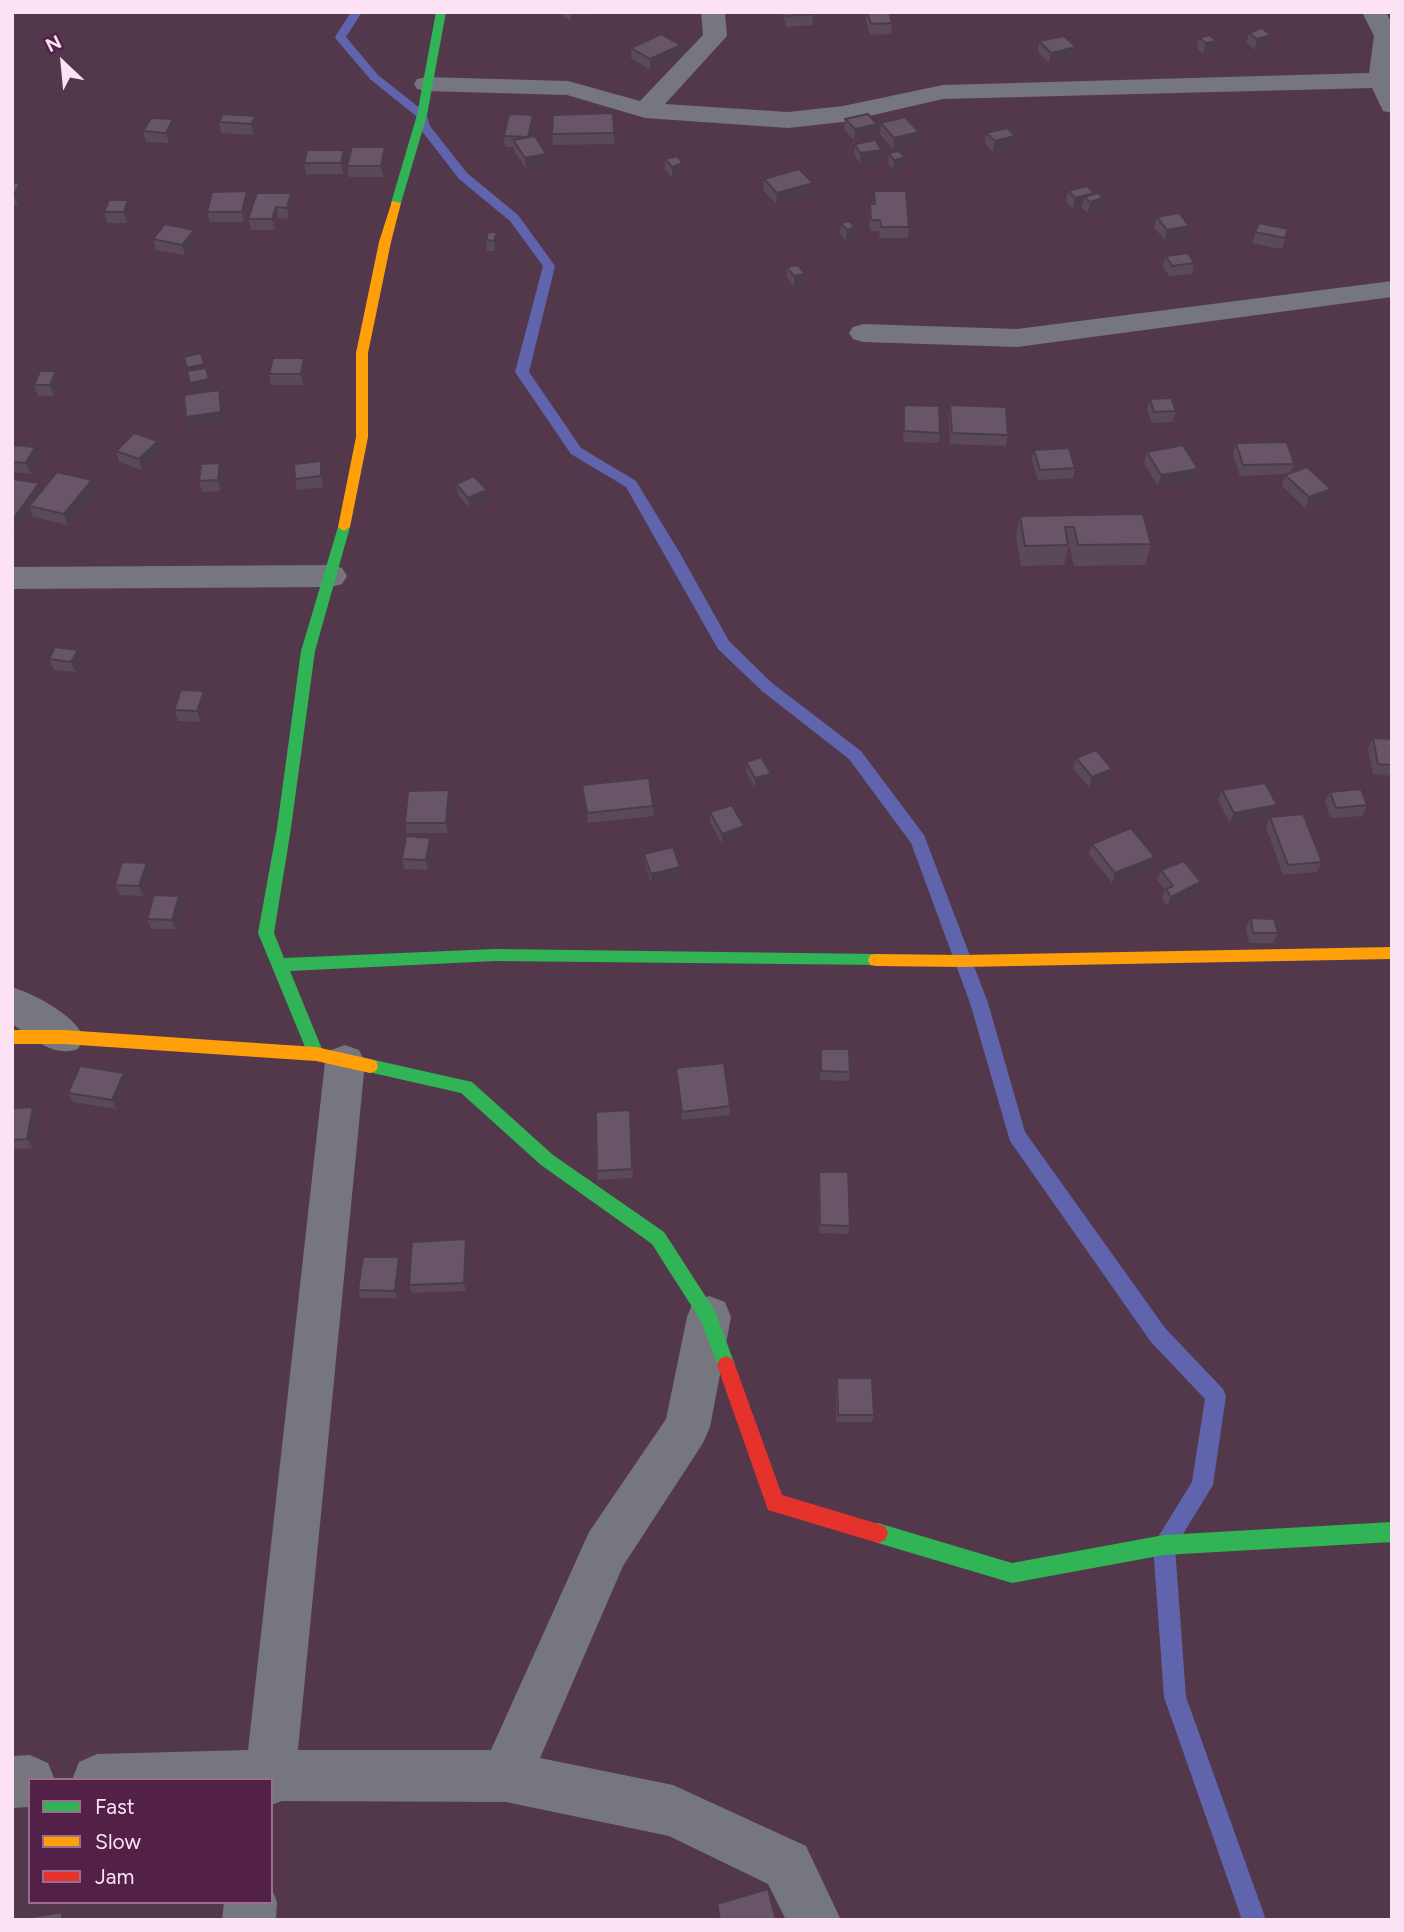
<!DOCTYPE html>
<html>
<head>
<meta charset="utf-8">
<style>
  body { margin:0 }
  #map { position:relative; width:1404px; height:1932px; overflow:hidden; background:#53384c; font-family:Figtree,sans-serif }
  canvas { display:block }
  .frame { position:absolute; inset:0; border:14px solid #fce2f3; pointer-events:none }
  .legend { position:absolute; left:28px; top:1778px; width:245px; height:126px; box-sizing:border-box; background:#532147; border:2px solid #976e8c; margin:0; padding:9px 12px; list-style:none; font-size:21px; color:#fce2f3 }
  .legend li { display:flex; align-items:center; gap:14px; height:35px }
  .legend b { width:35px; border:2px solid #976e8c }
  .north { position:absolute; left:28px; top:28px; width:70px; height:70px; -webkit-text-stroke:5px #532147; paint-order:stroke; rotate:334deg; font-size:19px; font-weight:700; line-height:28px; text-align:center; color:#fce2f3 }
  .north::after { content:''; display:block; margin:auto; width:24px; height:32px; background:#fce2f3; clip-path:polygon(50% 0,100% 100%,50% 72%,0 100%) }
</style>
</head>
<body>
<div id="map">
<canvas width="1404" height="1932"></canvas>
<div class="frame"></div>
<ul class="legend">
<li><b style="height:9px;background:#30b455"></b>Fast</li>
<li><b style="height:9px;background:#ff9f0a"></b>Slow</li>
<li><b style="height:9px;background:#e5322d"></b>Jam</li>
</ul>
<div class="north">N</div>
</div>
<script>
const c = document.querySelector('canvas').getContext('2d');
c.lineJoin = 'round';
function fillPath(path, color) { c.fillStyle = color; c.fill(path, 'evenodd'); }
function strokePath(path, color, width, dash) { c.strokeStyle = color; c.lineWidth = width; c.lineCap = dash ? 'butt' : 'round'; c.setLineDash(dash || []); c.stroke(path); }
fillPath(new Path2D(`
  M351,12H362L346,37L378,75L426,113L430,126L467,173L518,215L555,266L529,372L581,448L636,481L681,555L729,641L772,683L861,751L924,835L988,1003L1025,1132L1165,1328L1223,1389L1226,1396L1213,1485L1175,1547L1186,1697L1266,1920H1242L1164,1697L1153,1545L1192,1482L1205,1399L1151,1342L1010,1141L970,1003L911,843L849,759L762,691L718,649L626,487L571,454L515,372L543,266L510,221L459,179L418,126L416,116L370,79L336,39L335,37Z`), '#6064ac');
fillPath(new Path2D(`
  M701,12H725L727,36L665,104L788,112L843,106L943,85L1369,73L1374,36L1362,12H1386L1392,24V113L1383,111L1372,88L943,99L843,122L788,128L645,118L567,95L426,91L417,89L414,84L417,79L426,77L568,81L640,101L703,35Z
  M1392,281V297L1017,347L863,342L853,339L849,333L853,327L863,324L1017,329Z
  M331,565L342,568L347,576L342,584L331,587L12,589V567Z
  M12,987C36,995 73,1014 84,1037L78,1049C52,1058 34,1038 12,1024Z
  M345,1045L359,1050L365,1062L298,1750H491L589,1532L666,1419L687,1317L693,1302L709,1296L725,1302L731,1317L710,1427L703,1443L623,1566L540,1758L673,1785L806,1846L841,1920H786L768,1884L669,1836L506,1802L282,1801L271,1805V1780H72L79,1762L97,1754L248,1750L325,1062L331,1050Z
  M30,1755L48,1763L55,1780H30V1807L12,1808V1756Z
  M271,1887L277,1902L276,1920H222L224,1902H271Z`), '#75767e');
fillPath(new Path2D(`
  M436,12H446L427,115L401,203L396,206L391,203L417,115Z
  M344,523L350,527L315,651L291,828L274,933L284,958L495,949L876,954L882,955L884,960L882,965L495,961L290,971L324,1054L322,1059L316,1061L310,1059L258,933L277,828L301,651L338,527Z
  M370,1059L472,1082L553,1155L664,1232L715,1311L735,1365L732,1371L726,1374L720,1371L701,1321L652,1244L541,1165L461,1093L364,1071L362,1066L364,1061Z
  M1392,1522V1542L1164,1555L1012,1583L878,1543L871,1540L868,1533L871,1526L878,1523L1012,1563L1164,1535Z`), '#30b455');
fillPath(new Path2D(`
  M392,201L401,203L391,242L368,353V437L350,527L344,531L338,527L356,437V353L379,242Z
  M1392,947V959L963,967L876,966L870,965L868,960L870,955L876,954L963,955Z
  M12,1030H64L316,1047L370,1059L376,1061L378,1066L376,1071L370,1073L316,1061L64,1044H12Z`), '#ff9f0a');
fillPath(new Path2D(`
  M726,1356L732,1359L735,1365L782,1495L885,1526L888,1533L885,1540L878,1543L768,1510L717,1365L720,1359Z`), '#e5322d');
fillPath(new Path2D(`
  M557,12H590L571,21Z
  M783,12H812L813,25L786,27Z
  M866,12H889L892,23L891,34L870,35L866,21Z
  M1249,33L1268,45L1255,50L1246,43Z
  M1199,38L1214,51L1203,54L1197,48Z
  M1039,41L1074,57L1049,63L1038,52Z
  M681,45V56L650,70L631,58V48Z
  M613,113L614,144L553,145L552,134Z
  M223,114L258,127L254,135L221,133L219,122Z
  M533,115L534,125L531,137L546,154L547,165L526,169L514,151V147H505L504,136Z
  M845,119L877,124L876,134L854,140L844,130Z
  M881,123L918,143L893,149L880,134Z
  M176,130L169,143L146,142L143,131Z
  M986,133L1015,136L1014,146L993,152L985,144Z
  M855,144L882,150L881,161L860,164L854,154Z
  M889,153L904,168L893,170L888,164Z
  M387,158L383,177H349L347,166Z
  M665,159L683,173L672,177L665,170Z
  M346,160L343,174H306L304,163Z
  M764,179L812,194L776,204L763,190Z
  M12,183H20L24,194L18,206L12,205Z
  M247,191L250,202L244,222H210L207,212Z
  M874,191L909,227L908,238H880L879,231H870L869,215L870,204H873Z
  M1068,191L1094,193V194L1103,198L1101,209L1088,213L1082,208V206L1073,209L1066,202Z
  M291,193L293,204L289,219L278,218L275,230H251L248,219Z
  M131,211L127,223H107L104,212Z
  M1157,217L1186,237L1165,240L1154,228Z
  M841,223L855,227V238L846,241L840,234Z
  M1259,223L1288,229L1282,249L1252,243Z
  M497,232L498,243L495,251H487L486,240Z
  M153,239L197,240L185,255L156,250Z
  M1166,256L1194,263L1192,274L1169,276L1163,266Z
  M787,267L805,274L804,284L794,287L787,278Z
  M306,368L303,385H271L269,374Z
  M56,371L60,382L54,396H38L34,385Z
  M1150,399L1176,411L1173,422L1152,423L1147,410Z
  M904,405L940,433L939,443L903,442Z
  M950,405L1008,435L1006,446L950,444L949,416Z
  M1236,443L1294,464L1290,473L1327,499L1305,508L1282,486L1285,475L1287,474L1240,476L1233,454Z
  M12,445L39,458L31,474L12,472Z
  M1034,450L1075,468L1073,478L1038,480L1032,460Z
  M116,451L161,452L142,470L119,462Z
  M1147,452L1195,479L1158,486L1144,463Z
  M220,463L223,474L221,491L202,492L199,481Z
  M323,472V487L297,490L295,479Z
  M12,479L42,491H96L68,525L33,517L31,511L14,535L12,534Z
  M456,484L489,501L469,508L458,495Z
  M1143,514L1151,544L1145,565L1074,566L1070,547H1068L1064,565L1021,566L1016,537L1020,516Z
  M49,659L82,660L76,672L54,670Z
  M207,702L201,722L178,721L174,710Z
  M1373,738L1392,739V776L1373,774L1368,748Z
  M1076,758L1109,779L1089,787L1073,769Z
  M746,762L770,784L755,788L746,772Z
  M582,785L653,806L654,816L588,823Z
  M1222,790L1272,815L1230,823L1218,800Z
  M1330,792L1367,805L1362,816L1331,818L1325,802Z
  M451,800L448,833H407L405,823Z
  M710,812L744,836L722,844L710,822Z
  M1270,817L1322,862L1317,872L1283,875L1266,827Z
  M1092,844L1155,857L1152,867L1112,883L1089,854Z
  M432,848L428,870L404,869L402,859Z
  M644,854L680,867V877L652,884L645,864Z
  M1161,870L1197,892L1167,906L1162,899L1165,890L1157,880Z
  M151,873L144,896L120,895L115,885Z
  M179,896L183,906L176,929H151L147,919Z
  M1251,918L1278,933L1273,943H1249L1246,928Z
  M821,1049L850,1072L849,1081L820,1080Z
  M676,1068L730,1106V1115L682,1120Z
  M129,1083L117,1109L73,1102L68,1093Z
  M33,1107L39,1116L33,1148L12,1149V1108Z
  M630,1110L633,1178L597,1180V1171Z
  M819,1172L850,1226L848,1234L819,1233L818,1180Z
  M468,1247L466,1291L412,1293L409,1285Z
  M401,1266L397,1298H361L358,1290Z
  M837,1378L874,1415L872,1422H836V1385Z`), '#5a4959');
fillPath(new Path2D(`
  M571,12H590L571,21Z
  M1271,35L1268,45L1255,50L1257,39Z
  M1216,41L1214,51L1203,54L1206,43Z
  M681,45V56L650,70V59Z
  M1076,47L1074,57L1049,63L1051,53Z
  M533,115L534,125L529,148L528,137Z
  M256,116L258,127L254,135L251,124Z
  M173,119L176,130L169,143L166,133Z
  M877,124L876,134L854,140L855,129Z
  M919,132L918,143L893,149L894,138Z
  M1015,136L1014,146L993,152L995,141Z
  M385,147L387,158L383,177L381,166Z
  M344,150L346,160L343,174L341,163Z
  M882,150L881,161L860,164V153Z
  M546,154L547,165L526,169L525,158Z
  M905,157L904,168L893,170L894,160Z
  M683,163V173L672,177V167Z
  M20,183L24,194L18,206L14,195Z
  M813,183L812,194L776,204L777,193Z
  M247,191L250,202L244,222L242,212Z
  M291,193L293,204L289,219L287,208Z
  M1094,193L1092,202L1103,198L1101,209L1088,213L1090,202L1084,197L1082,206L1073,209L1075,198Z
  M128,200L131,211L127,223L124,212Z
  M276,207L278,218L275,230L272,219Z
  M1189,226L1186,237L1165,240L1167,230Z
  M855,227V238L846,241L847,230Z
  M194,230L197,240L185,255L182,245Z
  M497,232L498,243L495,251L494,241Z
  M805,274L804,284L794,287V276Z
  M201,353L207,375L190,379L187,368Z
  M304,358L306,368L303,385L301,374Z
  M206,368L212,390L193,394L190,383Z
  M56,371L60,382L54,396L50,385Z
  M219,390L222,401L224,423L189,428L186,417Z
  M158,441L161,452L142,470L139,459Z
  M35,447L39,458L31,474L26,463Z
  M321,461L323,472V487L321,476Z
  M220,463L223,474L221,491L218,480Z
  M1198,469L1195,479L1158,486L1161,475Z
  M92,480L96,491L68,525L64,514Z
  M39,483L43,494L29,506L31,511L14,535L12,530V521Z
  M1331,489L1327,499L1305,508L1309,497Z
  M487,490L489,501L469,508L468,498Z
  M78,650L82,660L76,672L71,662Z
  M204,691L207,702L201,722L197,711Z
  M1112,769L1109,779L1089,787L1092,777Z
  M771,774L770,784L755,788V778Z
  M449,790L451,800L448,833L446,823Z
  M1277,805L1272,815L1230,823L1234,813Z
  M744,826V836L722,844V834Z
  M430,838L432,848L428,870L426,860Z
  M1155,857L1152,867L1112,883L1115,873Z
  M147,863L151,873L144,896L139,886Z
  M680,867V877L652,884L651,874Z
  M1201,882L1197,892L1167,906L1171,897Z
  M179,896L183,906L176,929L172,920Z
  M124,1073L129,1083L117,1109L112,1100Z
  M33,1107L39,1116L33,1148L27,1139Z
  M466,1239L468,1247L466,1291L464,1283Z
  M399,1257L401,1266L397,1298L395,1291Z
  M62,1912L75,1918V1920H62Z`), '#4a3c49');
const building = new Path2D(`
  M786,12H812L813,14L787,16Z
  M867,12H889L892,23L871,24Z
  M1262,28L1271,35L1257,39L1249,33Z
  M661,34L681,45L650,59L631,48Z
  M1210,35L1216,41L1206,43L1199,38Z
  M1064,36L1076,47L1051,53L1039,41Z
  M613,113L614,133L552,134L553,115Z
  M223,114L256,116L251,124L219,122Z
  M509,114L533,115L528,137L504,136Z
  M868,114L877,124L855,129L845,119Z
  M905,117L919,132L894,138L881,123Z
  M151,118L173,119L166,133L143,131Z
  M1007,128L1015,136L995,141L986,133Z
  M535,136L546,154L525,158L513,140Z
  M875,140L882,150L860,153L855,144Z
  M352,147H385L381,166H347Z
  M307,150H344L341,163H304Z
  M899,151L905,157L894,160L889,153Z
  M677,156L683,163L672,167L665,159Z
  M799,169L813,183L777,193L764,179Z
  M12,183H20L14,195H12Z
  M1087,186L1094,193L1075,198L1068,191Z
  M247,191L242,212H207L212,192Z
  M874,191H906L909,227H881L880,220H871L870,204H875Z
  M257,193H291L287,208L276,207L272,219H248Z
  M1098,193L1103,198L1090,202L1084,197Z
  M109,200H128L124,212H104Z
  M1179,213L1189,226L1167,230L1157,217Z
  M849,221L855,227L847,230L841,223Z
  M1259,223L1288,229L1285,238L1255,232Z
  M165,224L194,230L182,245L153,239Z
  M488,232H497L494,241L486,240Z
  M1188,253L1194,263L1172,266L1166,256Z
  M798,265L805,274L794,276L787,267Z
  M201,353L204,364L187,368L184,357Z
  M273,358H304L301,374H269Z
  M206,368L209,379L190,383L187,371Z
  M40,371H56L50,385H34Z
  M219,390L221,412L186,417L184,395Z
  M1171,398L1176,411L1154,412L1150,399Z
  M904,405L939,406L940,433L904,431Z
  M950,405L1006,407L1008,435L952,433Z
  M134,433L158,441L139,459L116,451Z
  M1287,442L1294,464L1243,465L1236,443Z
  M12,445L35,447L26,463L12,462Z
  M1183,445L1198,469L1161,475L1147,452Z
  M1069,448L1075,468L1040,470L1034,450Z
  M321,461V476L295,479L294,464Z
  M220,463L218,480L199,481L201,464Z
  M1307,467L1331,489L1309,497L1285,475Z
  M57,472L92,480L64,514L29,506Z
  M474,476L487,490L468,498L456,484Z
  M12,479L39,483L12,521Z
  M1143,514L1151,544L1078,545L1074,527H1065L1068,545L1025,546L1020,516Z
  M55,647L78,650L71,662L49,659Z
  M181,690L204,691L197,711L174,710Z
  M1373,738L1392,739V765L1378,764Z
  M1096,750L1112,769L1092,777L1076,758Z
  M761,757L771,774L755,778L746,762Z
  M649,778L653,806L587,813L582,785Z
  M1265,783L1277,805L1234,813L1222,790Z
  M1361,789L1367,805L1336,808L1330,792Z
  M449,790L446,823H405L408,791Z
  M732,805L744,826L722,834L710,812Z
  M1303,814L1322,862L1288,865L1270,817Z
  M1131,828L1155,857L1115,873L1092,844Z
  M406,836L430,838L426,860L402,859Z
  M673,847L680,867L651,874L644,854Z
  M1184,861L1201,882L1171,897L1166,889L1173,886L1161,870Z
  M122,862L147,863L139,886L115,885Z
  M154,895L179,896L172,920L147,919Z
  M1251,918L1274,919L1278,933H1253Z
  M821,1049H849L850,1072L821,1071Z
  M724,1063L730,1106L682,1112L676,1068Z
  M80,1066L124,1073L112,1100L68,1093Z
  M33,1107L27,1139L12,1140V1108Z
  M630,1110L632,1169L597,1171L596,1112Z
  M819,1172H848L850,1226L820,1225Z
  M466,1239L464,1283L409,1285L412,1242Z
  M363,1257H399L395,1291L358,1290Z
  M837,1378H872L874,1415H838Z
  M768,1889L776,1920H720L717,1904Z
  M62,1912V1920H14Z`);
fillPath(building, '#695568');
strokePath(building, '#4a3c49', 2);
</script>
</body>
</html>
